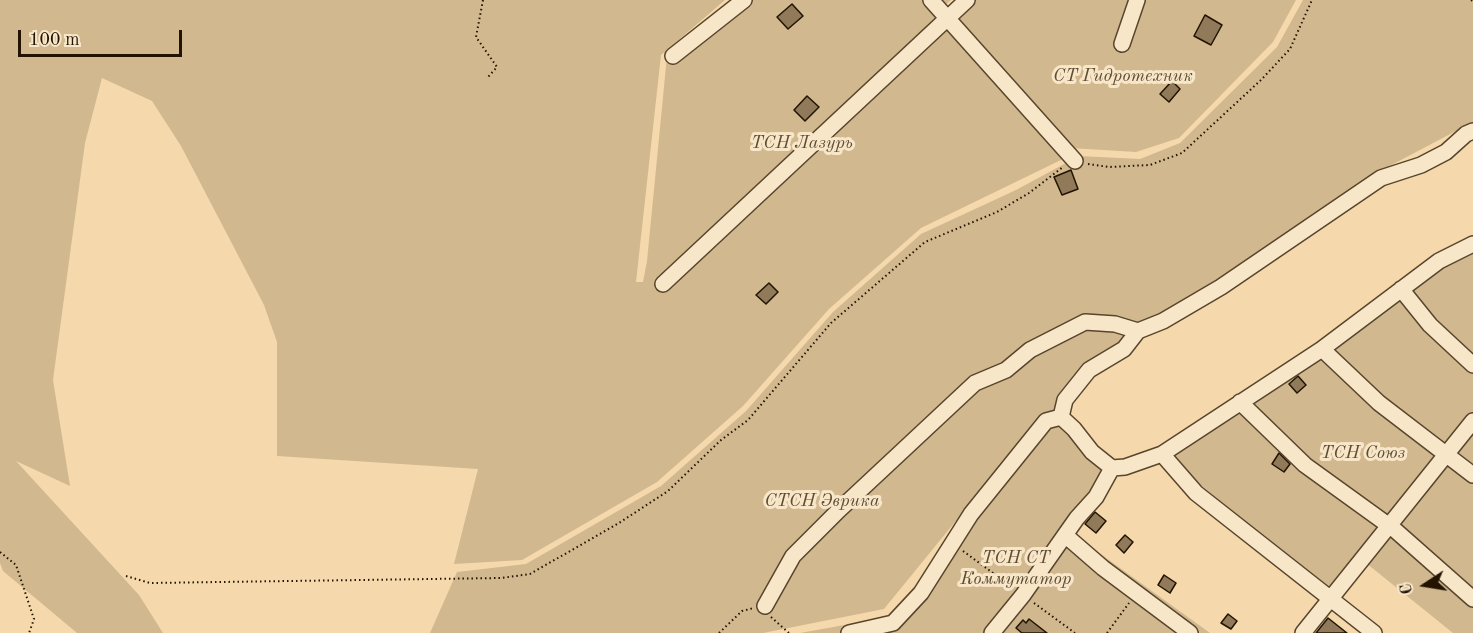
<!DOCTYPE html>
<html>
<head>
<meta charset="utf-8">
<style>
  body { margin:0 }
  #map { position:relative; width:1473px; height:633px; overflow:hidden; background:#f5d9ac; font-family:"Old Standard TT",serif }
  canvas { display:block }
  .north { position:absolute; left:1395px; top:555px; width:60px; height:60px; -webkit-text-stroke:4px #f8e6c9; paint-order:stroke; rotate:258deg; font-size:16px; font-weight:700; line-height:24px; text-align:center; color:#221401 }
  .north::after { content:''; display:block; margin:auto; width:21px; height:27px; background:#221401; clip-path:polygon(50% 0,100% 100%,50% 72%,0 100%) }
  .scale { position:absolute; left:18px; top:30px; width:164px; height:27px; box-sizing:border-box; border:3px solid #221401; border-top:0; padding-left:8px; font-size:18px; line-height:21px; white-space:nowrap; color:#221401; -webkit-text-stroke:4px #f8e6c9; paint-order:stroke }
</style>
</head>
<body>
<div id="map">
<canvas width="1473" height="633"></canvas>
<div class="north">С</div>
<div class="scale">100 m</div>
</div>
<script>
const c = document.querySelector('canvas').getContext('2d');
c.lineJoin = 'round';
function fillPath(path, color) { c.fillStyle = color; c.fill(path, 'evenodd'); }
function strokePath(path, color, width, dash) { c.strokeStyle = color; c.lineWidth = width; c.lineCap = dash ? 'butt' : 'round'; c.setLineDash(dash || []); c.stroke(path); }
function drawText(font, color, halo, rows, align = 'center') {
  c.font = font + ' "Old Standard TT",serif'; c.lineWidth = 6; c.setLineDash([]); c.textBaseline = 'middle'; c.strokeStyle = halo; c.fillStyle = color; for (const [text, x, y, turn = 0] of rows) {
    c.save(); c.translate(x, y); c.rotate((+turn || 0) * Math.PI / 180); c.textAlign = isNaN(turn) ? turn : align; if (halo) c.strokeText(text, 0, 0); c.fillText(text, 0, 0); c.restore();
  }
}
fillPath(new Path2D(`
  M0,0H725L661,55L636,282H643L647,261L667,56L734,0H951L936,13L1065,158L921,228L829,309L743,406L657,482L522,560L454,564L478,469L277,456V342L264,305L181,146L152,101L102,78L85,143L53,380L70,486L16,461L139,595L163,633H77L3,571L0,563Z
  M960,0H1296L1273,42L1179,138L1136,152L1070,148L949,9Z
  M1303,0H1473V122L1382,170L1261,253L1126,334L1056,410L1030,430L884,609L763,633H430L457,572L526,564L661,486L746,411L833,312L921,234L1016,190L1079,156L1140,159L1180,143L1277,47Z
  M1473,248V633H1453L1366,563L1337,600L1168,457L1399,295Z
  M1060,423L1114,477L1073,534L1210,633H800L889,617L1051,425Z`), '#d1b88f');
const building = new Path2D(`
  M792,4L803,16L788,29L777,17Z
  M1205,15L1222,25L1211,45L1194,36Z
  M1172,81L1180,89L1169,102L1160,94Z
  M807,96L819,107L805,121L794,110Z
  M1071,170L1078,189L1062,195L1054,177Z
  M769,283L778,292L766,304L756,295Z
  M1298,376L1306,385L1297,393L1289,384Z
  M1279,453L1290,464L1284,472L1272,464Z
  M1095,512L1106,521L1096,533L1085,524Z
  M1125,535L1133,542L1124,553L1116,545Z
  M1164,575L1176,583L1170,593L1158,585Z
  M1228,614L1237,621L1231,629L1221,623Z
  M1328,618L1347,633H1316Z
  M1029,619L1047,633H1022L1016,628L1023,620L1026,623Z`);
fillPath(building, '#907a5a');
strokePath(building, '#221401', 1.5);
const minor = new Path2D(`
  M931,0L1075,161
  M1122,44L1137,0
  M673,56L744,0
  M663,284L967,0
  M1401,289L1430,325L1473,365
  M1322,349L1379,403L1473,475
  M1240,402L1305,465L1395,530L1473,599
  M1061,417L1065,400L1089,370L1124,349L1138,331L1163,321L1221,287L1381,178L1421,165L1446,152L1466,134L1473,131
  M1162,454L1196,493L1374,633
  M1112,468L1096,497L1077,518L1065,535L1103,568L1190,633
  M765,606L793,556L839,510L975,383L1006,370L1030,350L1085,322L1115,324L1138,331
  M849,633L893,623L921,593L971,514L1046,421L1061,417L1074,429L1092,452L1112,468L1125,467L1162,454L1322,349L1439,261L1473,244
  M992,633L1023,595L1065,535
  M1303,633L1473,421`);
strokePath(minor, '#57452c', 18);
strokePath(new Path2D(`
  M483,0L476,37L497,67L488,77
  M1471,0L1473,1
  M1088,164L1109,167L1150,165L1182,153L1261,80L1290,49L1312,0
  M963,551L1012,587
  M0,552L16,565L34,619L29,633
  M126,576L150,583L501,578L530,574L619,523L668,491L721,440L748,420L831,323L925,242L997,212L1029,193L1063,167
  M1034,603L1075,633
  M771,617L789,633
  M719,633L742,611L754,608
  M1107,633L1129,603`), '#221401', 2, [1.5, 3]);
strokePath(minor, '#f8e6c9', 15);
drawText('italic 18px', '#5f4d33', '#f8e6c9', [
  ["СТ Гидротехник",1123,76],
  ["ТСН Лазурь",802,143],
  ["ТСН Союз",1363,453],
  ["СТСН Эврика",822,501],
  ["ТСН СТ",1016,558],
  ["Коммутатор",1016,579]
]);
</script>
</body>
</html>
